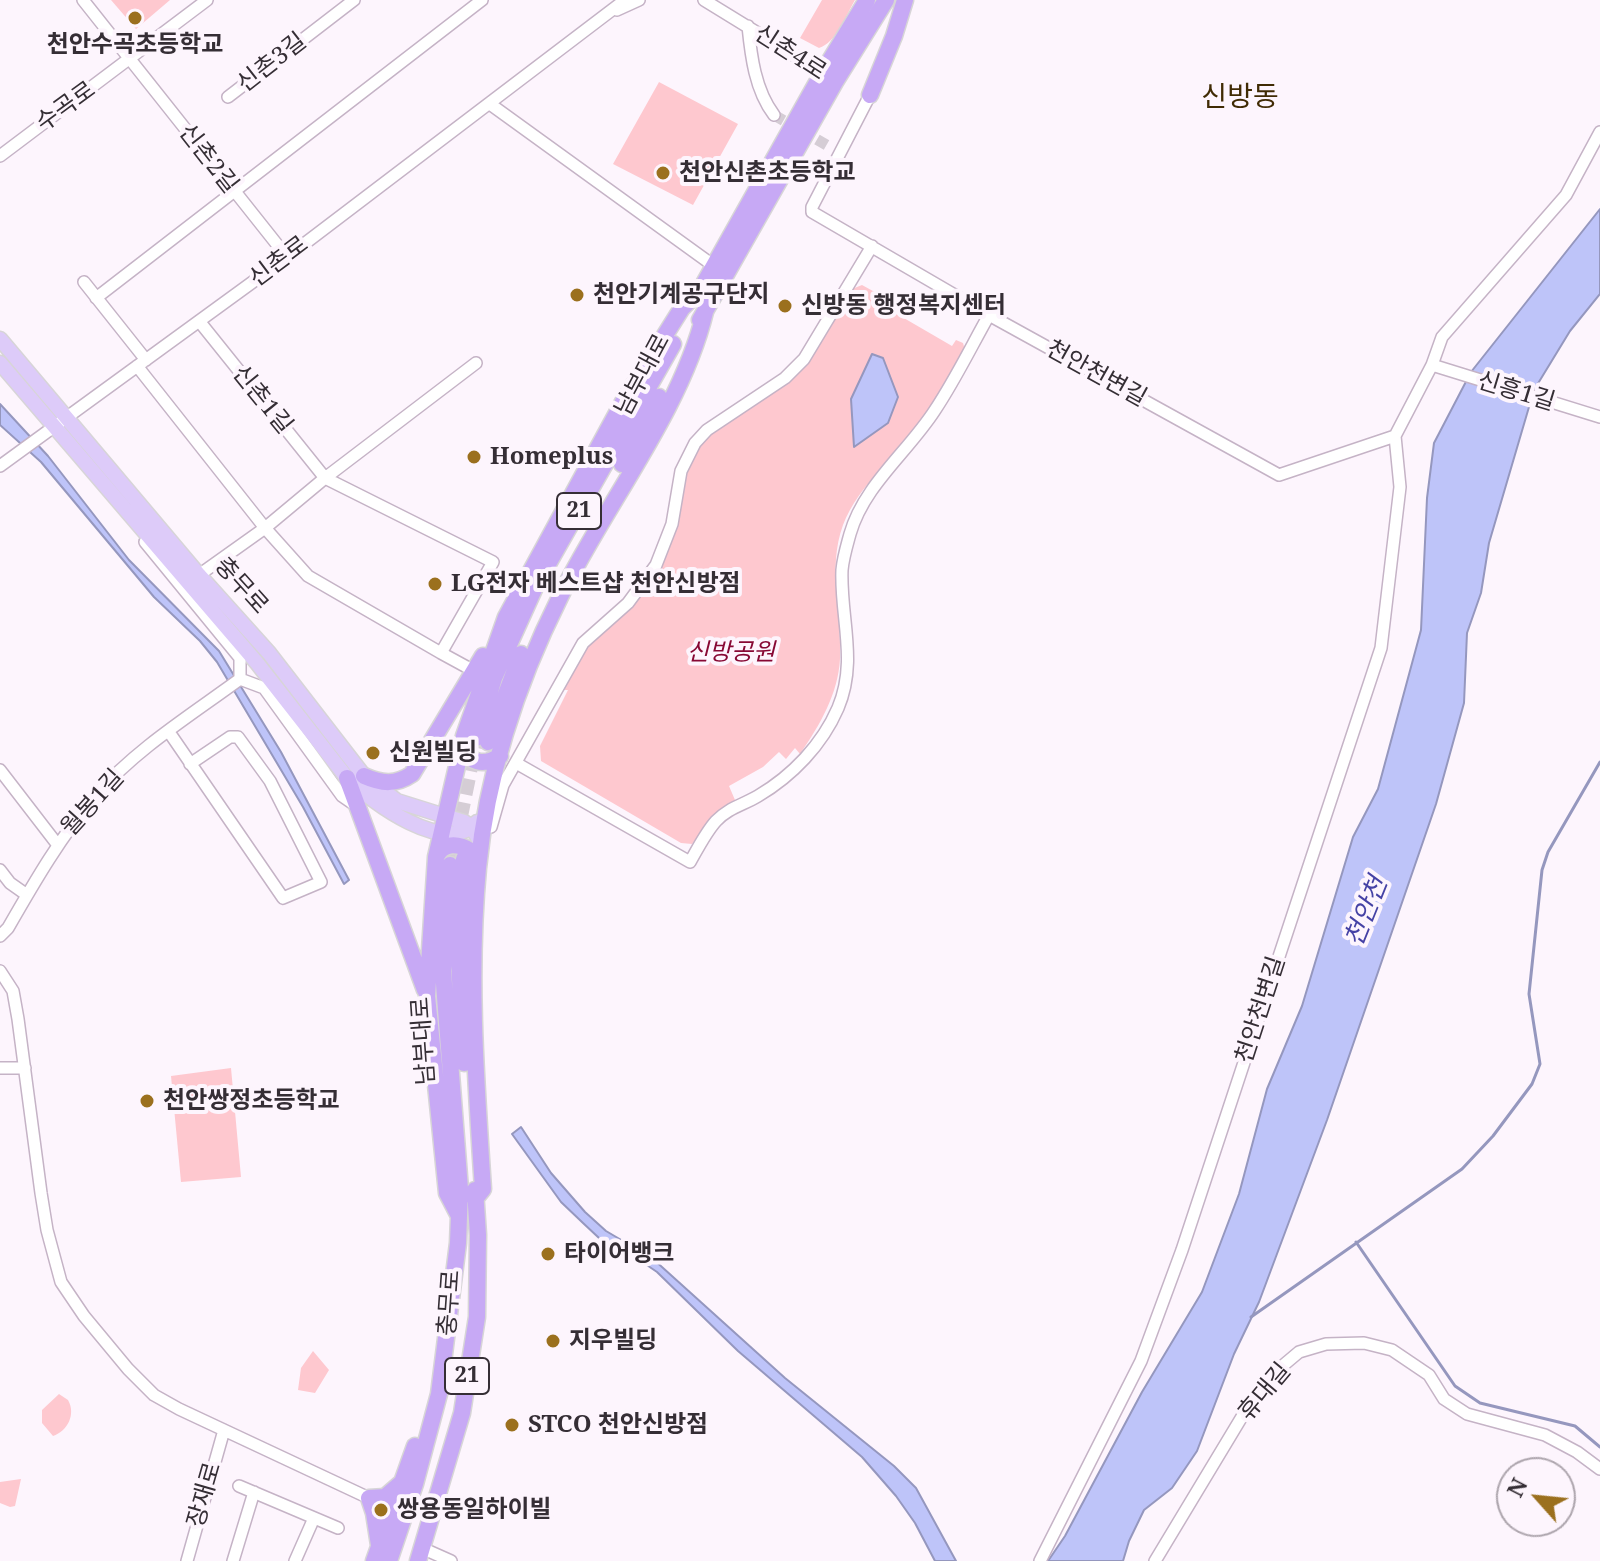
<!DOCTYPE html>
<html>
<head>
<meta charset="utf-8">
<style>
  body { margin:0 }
  #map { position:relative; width:1600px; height:1561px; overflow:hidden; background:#fdf5fd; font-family:"Noto Serif",serif }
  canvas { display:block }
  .north { position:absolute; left:1496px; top:1457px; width:80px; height:80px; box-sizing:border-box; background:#fdf5fd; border:2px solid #ada5ad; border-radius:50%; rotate:297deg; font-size:22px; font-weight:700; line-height:32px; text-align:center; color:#352e35 }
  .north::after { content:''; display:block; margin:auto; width:28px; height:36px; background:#9b701e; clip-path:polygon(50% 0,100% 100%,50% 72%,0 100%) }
</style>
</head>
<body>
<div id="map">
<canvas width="1600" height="1561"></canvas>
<div class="north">N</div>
</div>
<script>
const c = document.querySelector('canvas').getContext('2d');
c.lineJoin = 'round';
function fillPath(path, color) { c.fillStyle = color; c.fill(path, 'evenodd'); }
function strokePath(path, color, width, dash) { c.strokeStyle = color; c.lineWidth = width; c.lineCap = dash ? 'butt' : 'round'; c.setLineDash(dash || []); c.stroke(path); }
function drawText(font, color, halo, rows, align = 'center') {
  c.font = font + ' "Noto Serif","Noto Sans KR",serif'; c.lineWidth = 8; c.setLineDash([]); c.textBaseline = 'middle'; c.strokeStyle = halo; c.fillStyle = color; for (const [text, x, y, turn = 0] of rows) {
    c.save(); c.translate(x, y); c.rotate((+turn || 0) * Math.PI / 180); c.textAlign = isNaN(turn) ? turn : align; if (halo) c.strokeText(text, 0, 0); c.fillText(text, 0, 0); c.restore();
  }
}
fillPath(new Path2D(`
  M111,0H170L136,29Z
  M822,0H855C846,15 836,43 819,48L800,38Z
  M659,82L738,124L693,205L613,164Z
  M862,285L882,296L878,303L952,346L956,340L963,343L965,350C951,374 938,400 921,423C896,457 859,484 843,525C827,569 842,614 840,659C838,694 820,725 800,754L795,748L786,759L779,752L763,767L729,786L735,800L713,817L692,844L681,843L541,761L540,746L568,690H564L585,648L649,583L687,468L697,447L711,433L809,361L852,289Z
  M231,1068L241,1177L181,1182L171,1076Z
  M313,1351L329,1370L315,1393L298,1390L301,1368Z
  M59,1394L68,1400C76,1414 68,1431 53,1436L42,1423V1410Z
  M21,1479L15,1506L10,1507L0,1503V1482Z`), '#fec8cf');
const water = new Path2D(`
  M1600,209V294L1570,331L1534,390L1489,543L1481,593L1467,633L1464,703L1436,804L1327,1120L1259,1302L1234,1354L1197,1451L1172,1488L1144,1510L1129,1541L1123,1561H1048L1065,1536L1142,1392L1202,1292L1239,1194L1267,1089L1302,1006L1353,837L1378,789L1421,630L1427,498L1434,443L1471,372Z
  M872,354L883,358L898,397L888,423L854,447L851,399Z
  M0,404L48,456L129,560L219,651L281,752L349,880L344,884L303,807L217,662L200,641L154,597L41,462L0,425Z
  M521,1127L551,1173L585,1212L606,1231L652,1258L785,1378L894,1466L916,1488L956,1561H935L915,1523L896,1496L862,1457L738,1351L657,1272L635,1257L599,1238L583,1223L561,1202L512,1134Z`);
fillPath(water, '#bec4f9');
strokePath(water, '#9597be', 2);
strokePath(new Path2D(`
  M1356,1242L1455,1386L1480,1403L1575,1426L1600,1447
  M1251,1317L1462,1169L1493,1136L1532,1084L1540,1064L1529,994L1542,870L1548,852L1600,762`), '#9597be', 3);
strokePath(new Path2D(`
  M774,115L830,147`), '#d5cdd5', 11, [11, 5.5]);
strokePath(new Path2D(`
  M450,865L476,738`), '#d5cdd5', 16, [16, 8]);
const minor = new Path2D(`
  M83,0L287,257
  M704,0L826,75
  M617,10L639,0
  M748,26C751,56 755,90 774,115
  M870,95L812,207V212L989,315L1279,475L1395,436
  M228,97L354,0
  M490,104L714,266
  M0,156L207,0
  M84,282L146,360
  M96,298L482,0
  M1432,365L1600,417
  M137,366L265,528L308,576L441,653
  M0,466L287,257L625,0
  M199,575L265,528L325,478L199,321
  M474,671L441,653L493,562L325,478L476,363
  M240,679L264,688L342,796L358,807
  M169,732L283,898L321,882L270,781L238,737H230L190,764
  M516,763L690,862C698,848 706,832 716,821C728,808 743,805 758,796C792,776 822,745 838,708C858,661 840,617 842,570C843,558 847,545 850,534C864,485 908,452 935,410C955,380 971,347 989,315
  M0,770L57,844
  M491,827L503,785L583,643L628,603L656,565L672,524L681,471L695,443L707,430L785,378L804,359L872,246
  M0,870L10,883L27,895
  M0,936L8,928C35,881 61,836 96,795C136,749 191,715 240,679V658L145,542
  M0,971L13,991L18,1019L41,1193L47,1230L61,1282L84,1316L128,1369L154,1395L179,1409L369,1498
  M0,1068H25
  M239,1486L338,1528
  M424,1549L451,1561
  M187,1561L224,1430
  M233,1561L254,1492
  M295,1561L314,1518
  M1040,1561L1141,1361L1182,1250L1381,648L1400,487L1395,436L1432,365L1442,337L1566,195L1600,132
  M1155,1561L1243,1415L1280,1368L1299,1352L1326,1344L1364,1343L1392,1350L1429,1375L1444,1399L1467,1414L1545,1435L1577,1452L1600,1469`);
const major = new Path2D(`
  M0,339L199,575L269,653L364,776L397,801L464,822L472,827L481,843
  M0,363L257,663L347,778C372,802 445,857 477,822`);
const highway = new Path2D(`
  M870,95L894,36L905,0
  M696,298L823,72L867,0
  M700,320L835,82L886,0
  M622,464L659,397
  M476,738L494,678L536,585L673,344
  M488,742L521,654
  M461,745C471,763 482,767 500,756
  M364,776C382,784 396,785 412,774L483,656
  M347,778L425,990
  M436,857C443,842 458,843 471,851L478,866
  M464,859L459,959L464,1063
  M475,1199L483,1189C476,1082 468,975 478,868C487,774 518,681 560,597C605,505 681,411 705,312
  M458,1214L447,1193L427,996L436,857L464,736L506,617L623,402L682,308L699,291
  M379,1545L374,1513L369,1498L385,1497L400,1484
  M374,1561L415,1446
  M389,1561L415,1484L439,1394L458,1243L460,1189L443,971L450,865
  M418,1561L462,1413L477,1317L478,1235L475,1190`);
strokePath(minor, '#c5b3c6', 14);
strokePath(major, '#d7d5d7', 17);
strokePath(highway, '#d7d5d7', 19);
strokePath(minor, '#fff', 11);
strokePath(major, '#ddcbf9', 14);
strokePath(highway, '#c7a9f5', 16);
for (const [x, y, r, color] of [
  [135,18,8,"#9b701e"],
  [663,173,8,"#9b701e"],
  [577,295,8,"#9b701e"],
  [785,306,8,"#9b701e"],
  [474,457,8,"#9b701e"],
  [435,584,8,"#9b701e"],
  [373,753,8,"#9b701e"],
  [147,1101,8,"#9b701e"],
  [548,1254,8,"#9b701e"],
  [553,1341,8,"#9b701e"],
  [512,1425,8,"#9b701e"],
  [381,1510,8,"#9b701e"]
]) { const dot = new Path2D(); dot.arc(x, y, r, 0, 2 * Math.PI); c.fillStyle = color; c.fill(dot); strokePath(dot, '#fdf5fd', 3); }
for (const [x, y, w] of [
  [579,511,44],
  [467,1376,44]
]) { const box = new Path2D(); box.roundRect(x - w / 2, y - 18, w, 36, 6); c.fillStyle = '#fdf5fd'; c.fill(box); strokePath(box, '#352e35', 2); }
drawText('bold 22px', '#352e35', null, [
  ["21",579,511],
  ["21",467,1376]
]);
drawText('bold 24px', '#352e35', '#fdf5fd', [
  ["천안수곡초등학교",135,45,"center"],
  ["천안신촌초등학교",679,173],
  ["천안기계공구단지",593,295],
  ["신방동 행정복지센터",801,306],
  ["Homeplus",490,457],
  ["LG전자 베스트샵 천안신방점",451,584],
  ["신원빌딩",389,753],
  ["천안쌍정초등학교",163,1101],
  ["타이어뱅크",564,1254],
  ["지우빌딩",569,1341],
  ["STCO 천안신방점",528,1425],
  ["쌍용동일하이빌",397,1510]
], 'left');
drawText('24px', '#352e35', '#fdf5fd', [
  ["신촌4로",790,53,33],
  ["신촌3길",272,63,-38],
  ["수곡로",66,107,-36],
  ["신촌2길",208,159,52],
  ["신촌로",279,262,-37],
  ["천안천변길",1096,374,29],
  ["남부대로",643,375,-62],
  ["신흥1길",1516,392,17],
  ["신촌1길",262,400,51],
  ["충무로",241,586,48],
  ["월봉1길",93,803,-48],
  ["천안천변길",1261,1010,-72],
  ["남부대로",424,1041,-94],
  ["충무로",450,1303,-86],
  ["휴대길",1265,1392,-50],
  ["장재로",205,1495,-74]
]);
drawText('italic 24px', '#870834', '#fdf5fd', [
  ["신방공원",731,653]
]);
drawText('italic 26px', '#4542a5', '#fdf5fd', [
  ["천안천",1367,912,-68]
]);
drawText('28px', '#402b04', '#fdf5fd', [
  ["신방동",1240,98]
]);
</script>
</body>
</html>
